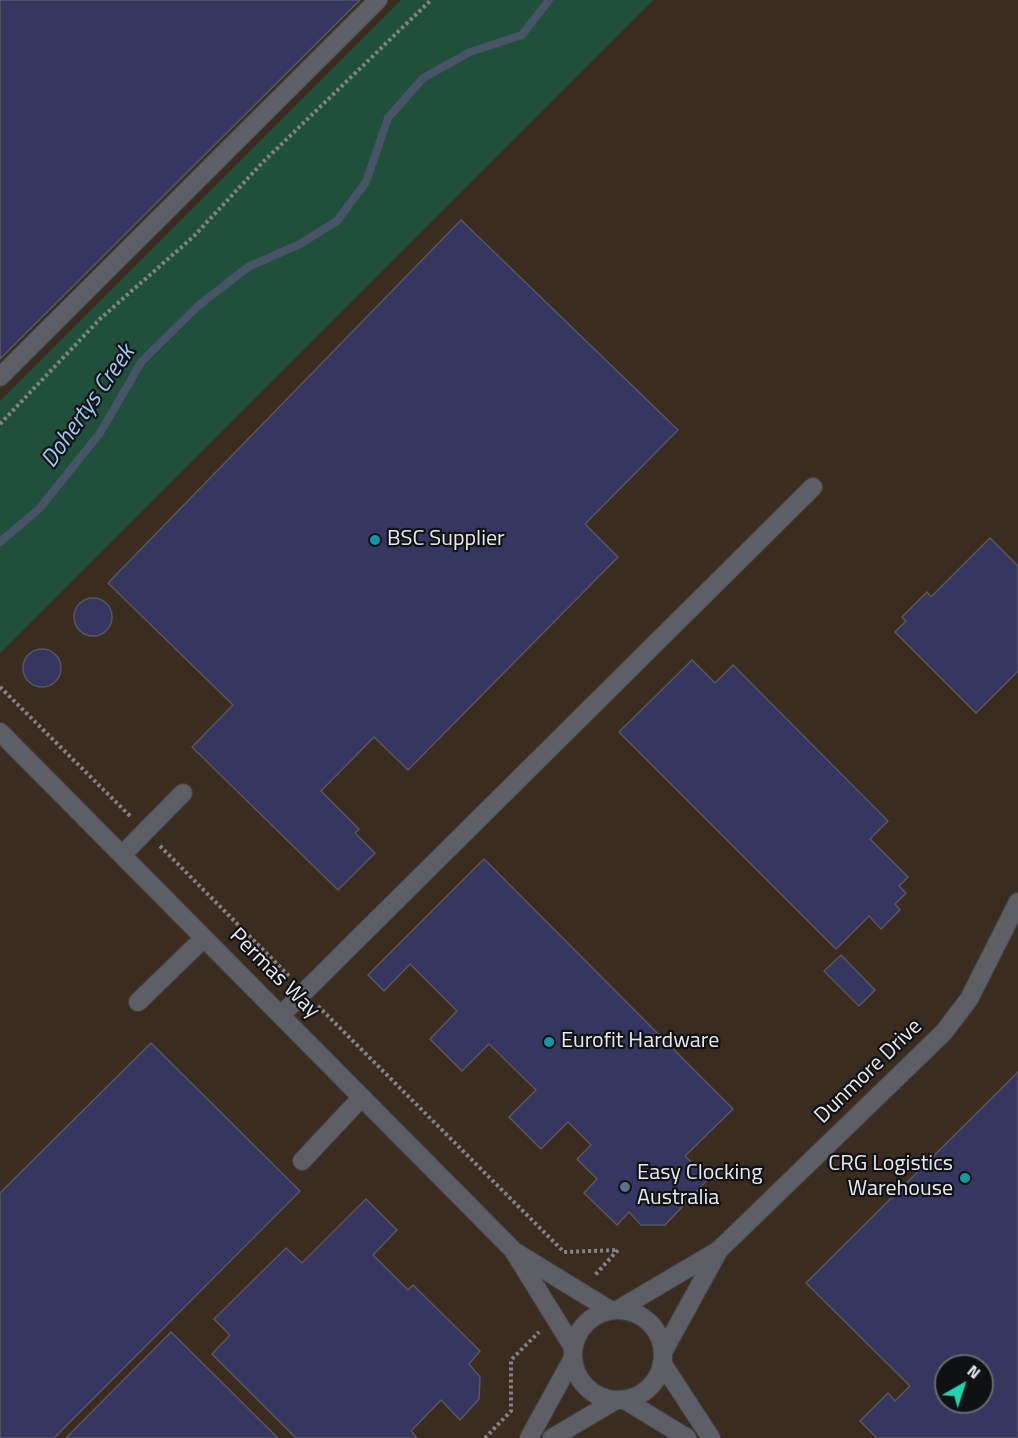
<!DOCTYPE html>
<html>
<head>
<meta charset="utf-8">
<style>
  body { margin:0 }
  #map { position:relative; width:1018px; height:1438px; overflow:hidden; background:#27282d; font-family:"Titillium Web",sans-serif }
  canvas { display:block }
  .north { position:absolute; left:934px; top:1354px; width:60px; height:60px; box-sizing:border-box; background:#101113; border:2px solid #67686b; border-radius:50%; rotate:39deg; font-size:16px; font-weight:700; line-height:24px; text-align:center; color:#eaeaee }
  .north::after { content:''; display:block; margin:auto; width:21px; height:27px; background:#1dd5b1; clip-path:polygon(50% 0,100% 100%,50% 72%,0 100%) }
</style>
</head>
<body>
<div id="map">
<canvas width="1018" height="1438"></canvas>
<div class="north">N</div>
</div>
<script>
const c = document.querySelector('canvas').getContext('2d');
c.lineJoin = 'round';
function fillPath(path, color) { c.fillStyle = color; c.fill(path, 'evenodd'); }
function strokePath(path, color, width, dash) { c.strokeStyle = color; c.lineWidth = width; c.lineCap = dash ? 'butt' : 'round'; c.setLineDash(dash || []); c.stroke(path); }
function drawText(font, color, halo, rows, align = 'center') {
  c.font = font + ' "Titillium Web",sans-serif'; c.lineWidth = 4.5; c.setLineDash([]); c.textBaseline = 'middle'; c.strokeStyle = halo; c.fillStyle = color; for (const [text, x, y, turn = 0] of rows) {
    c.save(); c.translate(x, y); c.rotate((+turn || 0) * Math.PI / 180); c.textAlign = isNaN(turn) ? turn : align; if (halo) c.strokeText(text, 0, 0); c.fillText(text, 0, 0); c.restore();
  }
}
fillPath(new Path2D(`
  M0,0H1018V1438H0ZM946,1366H982V1402H946Z`), '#3b2c20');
fillPath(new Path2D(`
  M401,0H653L0,653V401Z`), '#20503b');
strokePath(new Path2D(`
  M0,542L39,509L100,433L142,361L198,306L248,267L300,244L337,221L366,182L388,118L423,78L470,52L522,35L549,0`), '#465466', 8);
const building = new Path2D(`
  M0,0H360L0,359Z
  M461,220L678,430L585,524L618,557L408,770L374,737L321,791L359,829L355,833L375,853L338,890L192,747L233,705L108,583Z
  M990,538L1018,566V671L976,713L895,632L906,621L902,617L927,592L931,597Z
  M74 617a19 19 0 1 1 38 0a19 19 0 1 1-38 0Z
  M23 668a19 19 0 1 1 38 0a19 19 0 1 1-38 0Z
  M692,660L715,683L733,665L888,821L870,839L908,877L899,886L906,893L895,904L900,910L881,929L869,916L836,949L619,732Z
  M484,859L733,1109L685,1156L708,1179L665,1225H641L629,1212L617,1225L584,1193L597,1179L577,1159L591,1145L568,1122L541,1149L509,1117L536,1090L489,1044L462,1071L430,1039L457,1011L410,964L384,991L368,975Z
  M841,955L875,990L859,1006L824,971Z
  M151,1043L300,1191L54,1438H0V1193Z
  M1018,1072V1438H877L860,1421L888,1393L895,1401L910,1386L806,1283ZM946,1366H982V1402H946Z
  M366,1199L397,1230L373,1255L408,1290L413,1285L480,1351L469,1364L480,1377L479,1399L460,1420L441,1400L411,1431L417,1438H296L212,1354L230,1335L214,1319L286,1248L302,1263Z
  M171,1332L278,1438H66Z`);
fillPath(building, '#373660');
strokePath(building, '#58585e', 1.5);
const minor = new Path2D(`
  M0,377L378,0
  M0,732L513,1250L573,1347
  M122,855L183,793
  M138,1002L204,938
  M281,1015L813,487
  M302,1161L362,1097
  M517,1253L610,1310
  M619,1309L719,1250L944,1032L969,999L1018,902
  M573 1355a45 45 0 1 1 90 0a45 45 0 1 1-90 0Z
  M663,1352L718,1252
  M662,1363L711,1438
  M625,1400L687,1438
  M529,1438L573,1358
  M552,1438L616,1400`);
strokePath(minor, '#444449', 20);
strokePath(new Path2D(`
  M0,424L101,318L194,236L264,161L431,0
  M0,687L131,817
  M160,846L290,977
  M318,1006L564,1252L618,1250L594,1276
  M485,1438L511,1411V1360L539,1332`), '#838488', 4, [3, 3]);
strokePath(minor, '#5e5f65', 18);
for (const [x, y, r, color] of [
  [375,540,6,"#0f9aa8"],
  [549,1042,6,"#0f9aa8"],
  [965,1178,6,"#0f9aa8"],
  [625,1187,6,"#5c6f8a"]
]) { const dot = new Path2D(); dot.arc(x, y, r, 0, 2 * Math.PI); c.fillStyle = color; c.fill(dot); strokePath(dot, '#101113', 2); }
drawText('22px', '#eaeaee', '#101113', [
  ["BSC Supplier",387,540],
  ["Eurofit Hardware",561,1042],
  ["CRG Logistics",953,1165,"right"],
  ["Warehouse",953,1190,"right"],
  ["Easy Clocking",637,1174],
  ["Australia",637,1199]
], 'left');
drawText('22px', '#eaeaee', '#101113', [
  ["Permas Way",274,974,45],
  ["Dunmore Drive",869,1072,-44]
]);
drawText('italic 24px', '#9ccaf8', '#101113', [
  ["Dohertys Creek",89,407,-55]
]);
</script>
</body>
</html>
